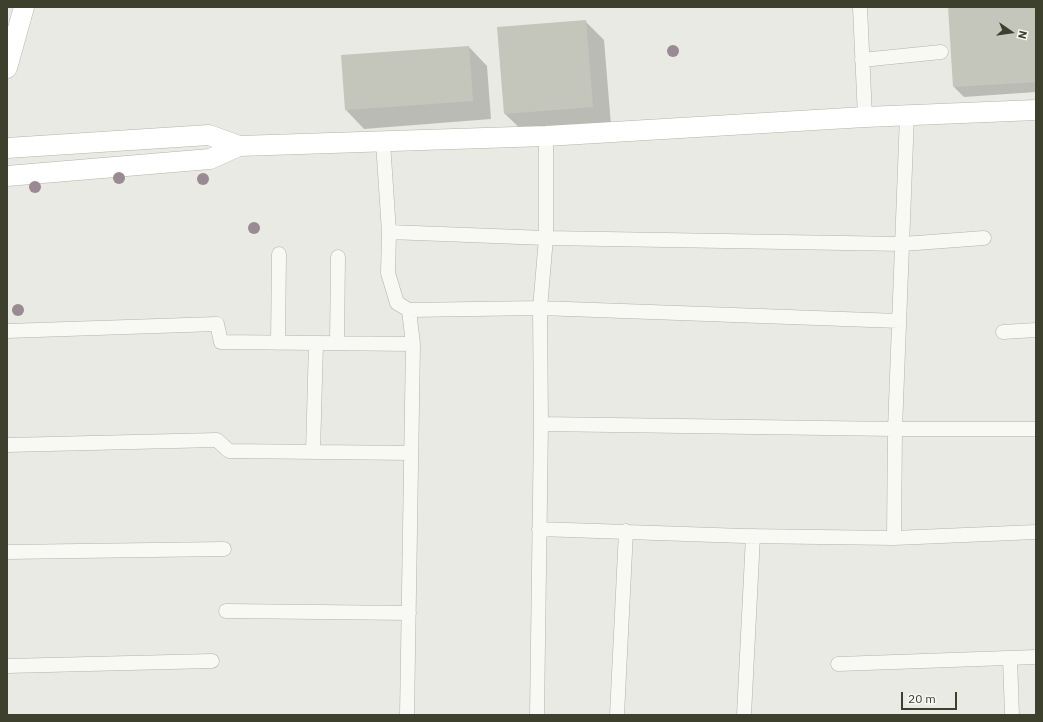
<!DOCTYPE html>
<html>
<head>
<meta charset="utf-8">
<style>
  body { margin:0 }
  #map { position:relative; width:1043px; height:722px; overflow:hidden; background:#e9eae3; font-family:"IBM Plex Sans",sans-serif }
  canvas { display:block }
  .frame { position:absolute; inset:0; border:8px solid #3d402d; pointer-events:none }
  .north { position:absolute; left:991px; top:12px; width:40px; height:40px; -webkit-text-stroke:3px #f7f7f2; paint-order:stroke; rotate:103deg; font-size:11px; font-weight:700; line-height:16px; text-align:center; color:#3d402d }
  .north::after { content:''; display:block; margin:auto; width:14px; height:18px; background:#3d402d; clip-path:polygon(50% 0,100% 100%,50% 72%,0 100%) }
  .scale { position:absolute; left:901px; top:692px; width:56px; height:18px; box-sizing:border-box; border:2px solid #3d402d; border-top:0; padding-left:5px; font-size:12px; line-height:14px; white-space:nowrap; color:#3d402d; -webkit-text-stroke:3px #f7f7f2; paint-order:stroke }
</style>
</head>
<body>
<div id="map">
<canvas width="1043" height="722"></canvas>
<div class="frame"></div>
<div class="north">N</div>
<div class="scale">20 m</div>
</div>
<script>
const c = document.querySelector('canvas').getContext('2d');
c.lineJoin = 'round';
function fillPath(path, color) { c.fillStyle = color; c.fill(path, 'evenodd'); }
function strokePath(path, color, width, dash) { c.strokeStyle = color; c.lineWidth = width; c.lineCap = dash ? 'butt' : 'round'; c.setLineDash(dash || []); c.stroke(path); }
fillPath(new Path2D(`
  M949,7H1036V92L964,97L954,87Z
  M585,21L604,40L611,125L524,132L505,114Z
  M469,47L487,66L491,119L364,129L346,110Z`), '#0003');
fillPath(new Path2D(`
  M948,7H1036V82L953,87Z
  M586,20L593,107L504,114L497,27Z
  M469,46L473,101L345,110L341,55Z`), '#c4c6bb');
const street = new Path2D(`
  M860,7L865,117
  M862,60L941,52
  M383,142L389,232L388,273L397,303L409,310L540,308L899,321
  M389,232L546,238L903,244L984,238
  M7,331L217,324L221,342L413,344
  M1003,332L1036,330
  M278,343L279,254
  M337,343L338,257
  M541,424L895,429H1036
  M7,445L217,440L229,451L411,453
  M313,452L316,343
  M539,529L744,536L894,538L1036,532
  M894,538L895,429L907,115
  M7,552L224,549
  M226,611L409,613
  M1010,658L1012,715
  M838,664L1036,657
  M7,666L212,661
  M407,715L413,344L409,310
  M537,715L541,424L540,308L546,238V136
  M617,715L626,531
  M744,715L753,536`);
const secondary = new Path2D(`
  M7,68L24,7
  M7,148L209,135L239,146L546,136L865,117L1036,110
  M7,176L210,159L239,146`);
strokePath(street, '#b2b4a9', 15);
strokePath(secondary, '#b2b4a9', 21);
strokePath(street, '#f8f8f5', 14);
strokePath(secondary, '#fff', 20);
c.fillStyle = '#9a8a93';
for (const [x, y] of [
  [673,51],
  [119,178],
  [203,179],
  [35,187],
  [254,228],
  [18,310]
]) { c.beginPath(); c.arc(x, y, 6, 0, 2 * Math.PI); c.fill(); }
</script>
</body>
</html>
